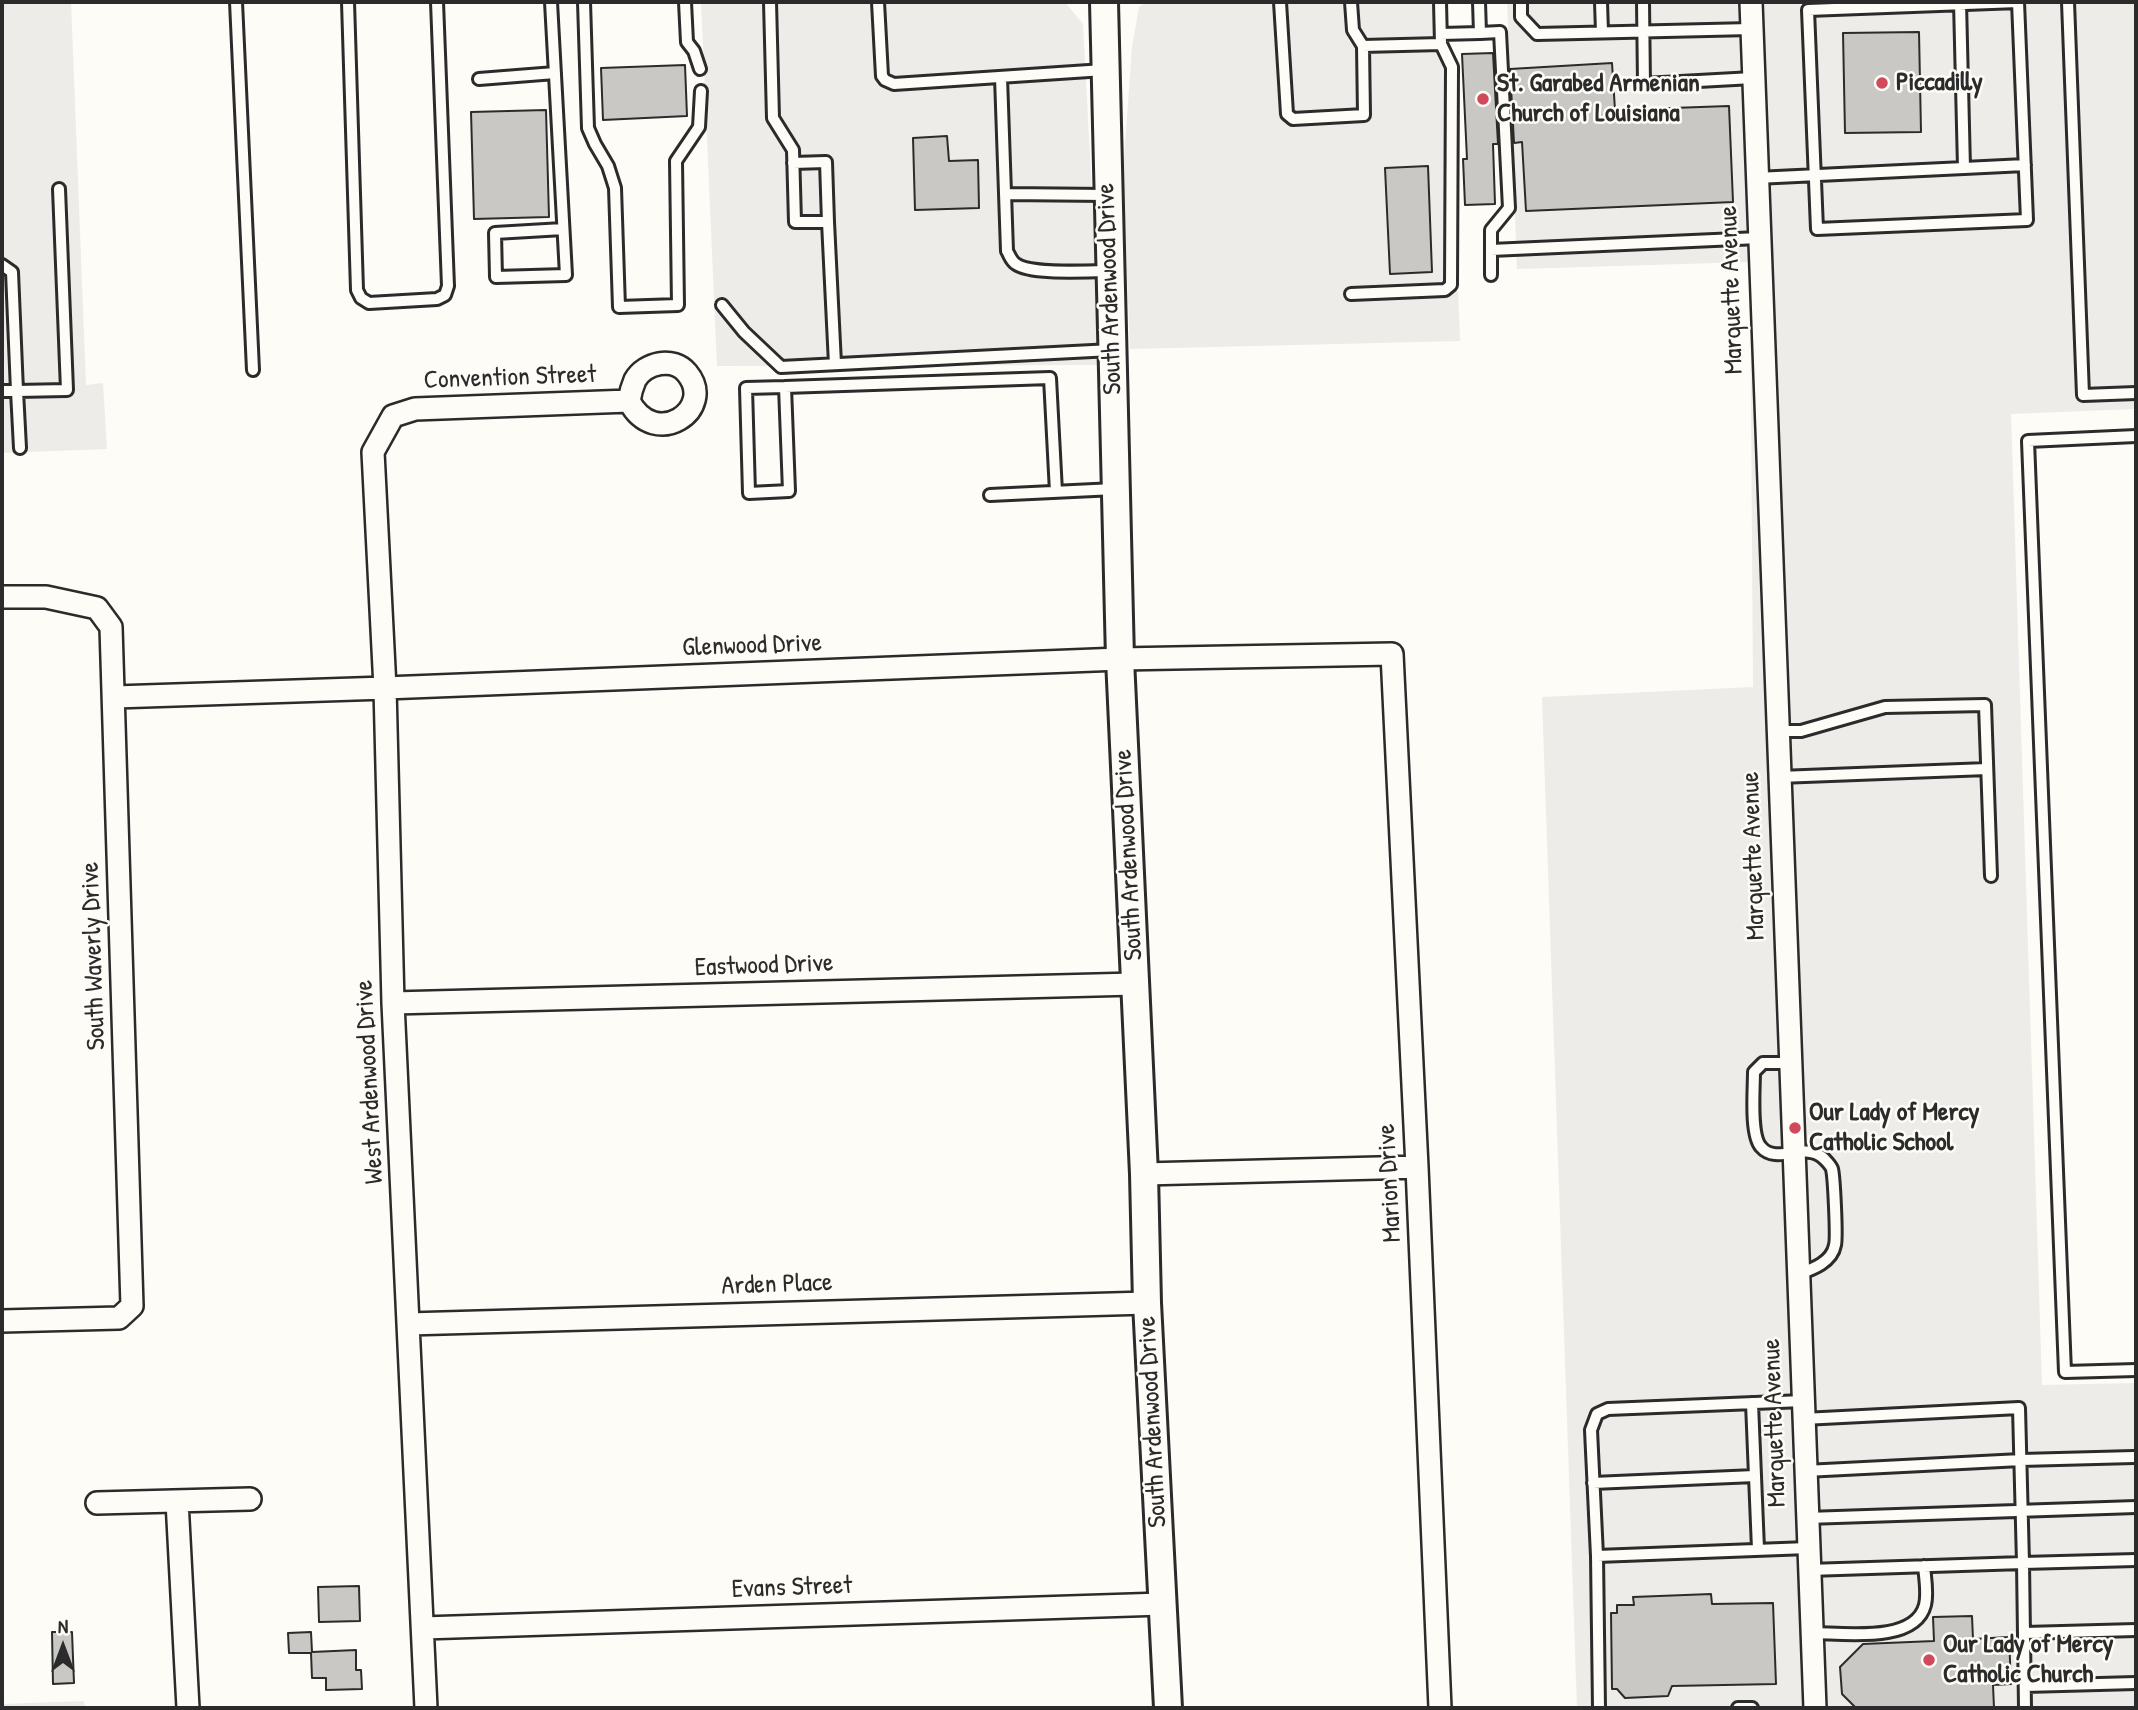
<!DOCTYPE html>
<html>
<head>
<meta charset="utf-8">
<style>
  body { margin:0 }
  #map { position:relative; width:2138px; height:1710px; overflow:hidden; background:#fdfcf7; font-family:"Patrick Hand",sans-serif }
  canvas { display:block }
  .frame { position:absolute; inset:0; border:4px solid #2b2b2b; pointer-events:none }
  .north { position:absolute; left:28px; top:1612px; width:70px; height:70px; -webkit-text-stroke:5px #fdfcf7; paint-order:stroke; rotate:0deg; font-size:19px; font-weight:700; line-height:28px; text-align:center; color:#2b2b2b }
  .north::after { content:''; display:block; margin:auto; width:24px; height:32px; background:#2b2b2b; clip-path:polygon(50% 0,100% 100%,50% 72%,0 100%) }
</style>
</head>
<body>
<div id="map">
<canvas width="2138" height="1710"></canvas>
<div class="frame"></div>
<div class="north">N</div>
</div>
<script>
const c = document.querySelector('canvas').getContext('2d');
c.lineJoin = 'round';
function fillPath(path, color) { c.fillStyle = color; c.fill(path, 'evenodd'); }
function strokePath(path, color, width, dash) { c.strokeStyle = color; c.lineWidth = width; c.lineCap = dash ? 'butt' : 'round'; c.setLineDash(dash || []); c.stroke(path); }
function drawText(font, color, halo, rows, align = 'center') {
  c.font = font + ' "Patrick Hand",sans-serif'; c.lineWidth = 5; c.setLineDash([]); c.textBaseline = 'middle'; c.strokeStyle = halo; c.fillStyle = color; for (const [text, x, y, turn = 0] of rows) {
    c.save(); c.translate(x, y); c.rotate((+turn || 0) * Math.PI / 180); c.textAlign = isNaN(turn) ? turn : align; if (halo) c.strokeText(text, 0, 0); c.fillText(text, 0, 0); c.restore();
  }
}
fillPath(new Path2D(`
  M2,2H71L86,385L103,383L107,449L2,453Z
  M701,2H1065L1083,24L1101,365L717,366Z
  M1147,2H1447L1460,341L1130,349L1123,173L1132,47L1139,7Z
  M1507,2H2136V409L2011,414L2042,1385L2136,1383V1708H1577L1542,697L1753,687L1750,262L1517,269Z
  M84,1701L85,1708H2V1704Z`), '#edece8');
const building = new Path2D(`
  M1919,32L1921,132L1845,133L1843,33Z
  M1493,53L1498,144H1493L1495,204L1465,205L1463,159H1467L1462,54Z
  M1612,63L1615,110L1729,106L1733,202L1526,211L1522,142L1514,143L1510,69Z
  M685,65L687,116L603,120L601,68Z
  M546,110L549,217L474,219L471,112Z
  M947,136L949,161L978,160L979,208L915,210L913,138Z
  M1428,166L1432,272L1390,274L1385,168Z
  M359,1586L360,1621L319,1622L318,1587Z
  M1711,1594L1712,1604L1773,1603L1776,1684L1672,1686L1668,1696L1625,1698L1617,1689H1612L1611,1613H1617V1605H1634L1633,1597Z
  M1972,1616L1973,1639L2009,1637L2011,1684L1993,1685L1994,1708H1856L1842,1694L1840,1667L1863,1644L1934,1641L1933,1617Z
  M52,1632H72L74,1683L53,1684Z
  M311,1632L312,1652L356,1650V1670H361L362,1689L326,1690V1678H312L311,1653H289L288,1633Z`);
fillPath(building, '#c9c8c4');
strokePath(building, '#2b2b2b', 2);
const service = new Path2D(`
  M236,2L253,370
  M348,2L357,290L361,298L369,303L437,299L445,295L448,286L437,2
  M551,2L566,275L496,277L495,233L563,229
  M584,2L588,128L595,144L608,166L615,188L619,307L678,305L676,161L699,127L701,91
  M685,2L687,42L694,51L700,69
  M770,2L773,118L793,150L795,222H828L835,364
  M878,2L882,76L885,80L894,84L1104,70
  M1280,2L1287,114L1293,119L1364,115L1363,46L1353,30L1351,2
  M1479,2L1480,33L1500,32L1509,208L1491,230V275
  M1521,2V17L1537,34L1751,29
  M1601,2L1602,32
  M1643,2L1644,84L1753,78
  M2018,2L2027,220L1817,229L1808,10Z
  M2068,2L2083,395L2136,393
  M1441,34L1480,33
  M1363,46L1441,44L1440,2
  M1001,77L1007,251C1010,256 1011,261 1016,264C1031,275 1089,271 1110,271
  M479,79L555,73
  M793,163L826,162L828,222
  M1964,168L2025,165
  M1756,178L1964,168L1960,2
  M1005,194L1107,195
  M1491,250L1759,238
  M2,265L12,272L17,391H2
  M1351,294L1445,290L1451,285L1452,67L1441,44
  M722,305L744,332L781,367L1112,350
  M785,387L789,491L749,493L746,388L785,387L1050,378L1056,492
  M2136,436L2028,441L2065,1372L2136,1370
  M20,448L17,391L67,390L59,189
  M990,495L1115,489
  M1778,731H1801L1885,707L1985,705L1991,876
  M1779,777L1987,769
  M1791,1063H1763L1754,1072C1754,1089 1750,1135 1761,1147C1776,1165 1805,1142 1822,1157C1825,1159 1831,1166 1832,1169C1834,1177 1837,1237 1835,1245C1832,1262 1813,1269 1799,1274
  M1752,1403L1758,1549
  M1803,1419L2019,1408L2023,1563L1809,1570
  M1805,1471L2021,1460L2134,1457
  M1593,1483L1755,1476
  M1807,1518L2136,1507
  M1597,1556L1808,1548
  M1811,1633C1843,1633 1915,1644 1925,1605C1928,1593 1925,1578 1924,1566
  M2025,1633L2136,1630
  M2025,1686L2136,1683
  M1599,1708L1597,1556L1591,1430L1597,1414L1608,1409L1803,1401
  M1738,1708H1752
  M2025,1708L2023,1563L2136,1560`);
const minor = new Path2D(`
  M1751,2L1815,1708
  M2,597H46L97,608L111,627L132,1306L119,1318L2,1321
  M115,697L385,688L1120,659L1392,654L1417,1167L1440,1708
  M393,1003L1135,984
  M1144,1174L1417,1167
  M408,1324L1147,1303
  M177,1501L188,1708
  M97,1503L250,1499
  M423,1628L1162,1604
  M426,1708L393,1003L385,688L373,452L393,416L415,409L629,401C630,395 632,387 635,380C645,363 673,356 687,373C717,409 655,451 629,401`);
const tertiary = new Path2D(`
  M1104,2L1120,659L1144,1174L1147,1303L1168,1708`);
strokePath(service, '#2b2b2b', 16);
strokePath(minor, '#2b2b2b', 26);
strokePath(tertiary, '#2b2b2b', 32);
strokePath(service, '#fdfcf7', 10);
strokePath(minor, '#fdfcf7', 21);
strokePath(tertiary, '#fdfcf7', 26);
for (const [x, y, r, color] of [
  [1882,83,7,"#d1495b"],
  [1483,99,7,"#d1495b"],
  [1795,1128,7,"#d1495b"],
  [1929,1660,7,"#d1495b"]
]) { const dot = new Path2D(); dot.arc(x, y, r, 0, 2 * Math.PI); c.fillStyle = color; c.fill(dot); strokePath(dot, '#fdfcf7', 2.5); }
drawText('bold 26px', '#2b2b2b', '#fdfcf7', [
  ["Piccadilly",1896,83],
  ["St. Garabed Armenian",1497,84],
  ["Church of Louisiana",1497,114],
  ["Our Lady of Mercy",1809,1113],
  ["Catholic School",1809,1143],
  ["Our Lady of Mercy",1943,1645],
  ["Catholic Church",1943,1675]
], 'left');
drawText('26px', '#2b2b2b', '#fdfcf7', [
  ["South Ardenwood Drive",1110,289,-92],
  ["Marquette Avenue",1732,290,-92],
  ["Convention Street",510,378,-2],
  ["Glenwood Drive",752,646,-2],
  ["South Ardenwood Drive",1129,855,-93],
  ["Marquette Avenue",1754,856,-92],
  ["South Waverly Drive",94,956,-92],
  ["Eastwood Drive",764,966,-2],
  ["West Ardenwood Drive",370,1082,-93],
  ["Marion Drive",1390,1183,-93],
  ["Arden Place",777,1285,-2],
  ["South Ardenwood Drive",1153,1422,-93],
  ["Marquette Avenue",1775,1423,-92],
  ["Evans Street",792,1588,-2]
]);
</script>
</body>
</html>
